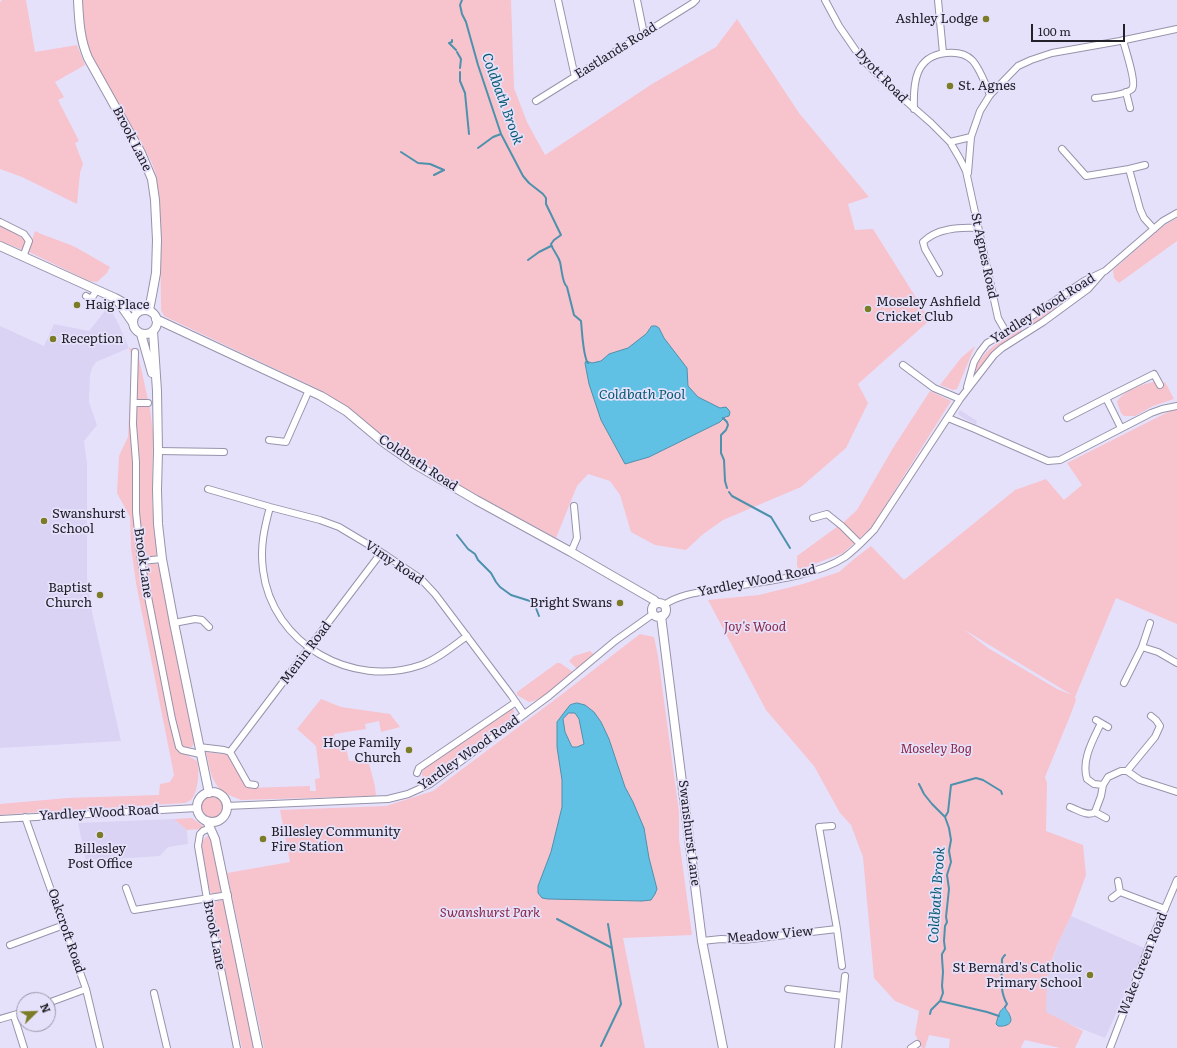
<!DOCTYPE html>
<html>
<head>
<meta charset="utf-8">
<style>
  body { margin:0 }
  #map { position:relative; width:1177px; height:1048px; overflow:hidden; background:#e6e1fb; font-family:Literata,serif }
  canvas { display:block }
  .north { position:absolute; left:16px; top:992px; width:40px; height:40px; box-sizing:border-box; background:#e6e1fb; border:1px solid #9894a7; border-radius:50%; rotate:67deg; font-size:11px; font-weight:700; line-height:16px; text-align:center; color:#222029 }
  .north::after { content:''; display:block; margin:auto; width:14px; height:18px; background:#7b7c25; clip-path:polygon(50% 0,100% 100%,50% 72%,0 100%) }
  .scale { position:absolute; left:1031px; top:24px; width:94px; height:18px; box-sizing:border-box; border:2px solid #222029; border-top:0; padding-left:5px; font-size:12px; line-height:14px; white-space:nowrap; color:#222029; -webkit-text-stroke:3px #e6e1fb; paint-order:stroke }
</style>
</head>
<body>
<div id="map">
<canvas width="1177" height="1048"></canvas>
<div class="north">N</div>
<div class="scale">100 m</div>
</div>
<script>
const c = document.querySelector('canvas').getContext('2d');
c.lineJoin = 'round';
function fillPath(path, color) { c.fillStyle = color; c.fill(path, 'evenodd'); }
function strokePath(path, color, width, dash) { c.strokeStyle = color; c.lineWidth = width; c.lineCap = dash ? 'butt' : 'round'; c.setLineDash(dash || []); c.stroke(path); }
function drawText(font, color, halo, rows, align = 'center') {
  c.font = font + ' Literata,serif'; c.lineWidth = 3.5; c.setLineDash([]); c.textBaseline = 'middle'; c.strokeStyle = halo; c.fillStyle = color; for (const [text, x, y, turn = 0] of rows) {
    c.save(); c.translate(x, y); c.rotate((+turn || 0) * Math.PI / 180); c.textAlign = isNaN(turn) ? turn : align; if (halo) c.strokeText(text, 0, 0); c.fillText(text, 0, 0); c.restore();
  }
}
fillPath(new Path2D(`
  M109,306L119,325L129,348L96,362L92,368L90,375L89,402L97,425L84,441L87,464V579L90,597L92,612L121,741L0,748V326L44,346L54,324L89,331Z
  M960,410L977,421L976,425L963,418L958,414Z
  M174,819L187,830L188,844L168,847L160,856L86,861L78,823Z
  M1071,916L1144,948L1130,983L1105,1038L1036,1011L1058,943Z`), '#dad3f4');
fillPath(new Path2D(`
  M2,0H26L35,52L77,45L85,65L55,82L64,97L58,100L79,141L75,143L83,164L80,173L77,204L22,177L0,169V2Z
  M81,0H511L514,88L527,122L545,155L652,84L716,47L737,19L799,113L869,197L848,204L855,230L873,229L930,320L858,384L868,403L846,448L801,487L723,520L702,535L686,550L655,545L631,532L620,495L610,481L588,474L577,486L556,538L475,494L397,448L353,411L318,389L164,316L161,310L160,204L155,171L151,161L90,53L84,31Z
  M1177,218V241L1119,283L1114,278L1113,270L1163,226Z
  M0,226L23,237L25,241V248L23,250L0,241Z
  M35,231C49,238 63,241 77,248C88,254 99,261 110,267L107,273L97,282L89,281L29,252L32,240Z
  M1087,285L1088,286L1052,312L1032,325L1031,322Z
  M1020,328L1022,330V331L997,348L988,358L978,372H977L975,371C978,353 1006,337 1020,328Z
  M975,346L957,389L953,390L940,385L961,358Z
  M129,348L137,350L150,409L153,432L152,501L157,552L155,557L139,555L141,568L153,563L159,565L194,743L192,747L187,748L182,746L179,740L162,681L177,749L197,761C200,771 198,792 191,800C189,801 187,802 185,803L25,813L0,815V804L67,798L159,795L160,784L170,782L174,775L136,583L131,547L130,517L117,493L119,456L128,437L132,357Z
  M1158,381L1160,385L1165,382L1174,399L1153,406L1135,416H1124L1121,413L1117,402C1122,391 1146,383 1158,381Z
  M930,391L951,401L873,525L866,533L843,553L799,570L797,566V556L845,521L857,510L893,448Z
  M1177,410V624L1116,598L1075,697L1076,700L1070,716L1045,777L1047,783L1046,831L1083,845L1086,875L1071,916L1058,943L1048,971L1047,979L1046,1012L1083,1031L1075,1048H1060L1025,1040L1023,1043L1021,1048H949L950,1039L929,1035L925,1048H922L915,1034L919,1011L895,1001L874,978L863,857L851,825L840,813L814,766L766,710L708,600L759,595L803,584L839,572L854,559L871,546L904,580L1015,490L1046,479L1064,500L1082,485L1067,463L1170,411ZM963,629L1072,695L1057,689L988,648Z
  M640,634L654,637L658,656L679,812V839L692,935L623,938L645,1048H264L227,873L290,862L280,810L386,806L433,791L557,698Z
  M590,651L595,655L577,669L569,661L574,656Z
  M557,663H560L573,672C561,682 544,700 529,702L517,695V692Z
  M321,699L341,707L390,714L400,727L381,732L379,721L365,724L366,729L334,734L336,744L345,743L349,761L368,760L375,786L376,796L241,800C234,797 225,794 219,788C210,778 209,764 206,752L229,755L247,788L310,786V791H316L315,779L320,778L316,746L297,729Z
  M510,708L513,709L514,712L510,719L451,763L431,776L422,780V772L427,764Z
  M201 808a11 11 0 1 1 22 0a11 11 0 1 1-22 0Z
  M192,818L203,826V829L187,830L174,819Z
  M211,834L222,890C219,893 216,895 211,893L209,889L201,844L205,838Z
  M222,900L226,903L254,1048H242L227,983L213,907L215,902Z`), '#f7c3cd');
const water = new Path2D(`
  M652,326H656L659,328L664,338L687,368L688,386L698,397L720,408L726,407L728,409L730,412L729,416L725,417L720,422L649,457L625,464L601,420L589,384L585,363L586,361L592,363L601,361L609,354L628,348L646,334Z
  M577,703L585,705L594,712L601,722L609,739L625,787L633,802L644,828L649,858L657,889L655,894L651,900L642,901L548,899L542,898L538,893V886L551,852L562,807V780L557,747V722L563,714L570,705ZM569,713H575L579,719L584,744L577,747H572L565,732L563,719Z
  M1005,1007C1006,1011 1009,1012 1010,1016C1014,1024 1005,1027 998,1026L996,1024C998,1017 999,1010 1005,1007Z`);
fillPath(water, '#61c1e5');
strokePath(water, '#4e91ad', 1);
strokePath(new Path2D(`
  M462,0L460,5L462,14L466,22L478,65L501,134L523,176L529,183L543,194L546,198V204L561,235L554,240L551,244C553,251 558,255 560,262C562,270 562,283 567,287L574,315L581,321C582,330 583,357 588,363
  M452,40V42L449,43L456,50
  M457,52L461,59L460,68
  M460,72V81L465,93L469,134
  M478,148L493,137L501,134
  M401,152L418,163L430,164L444,170
  M434,175L444,170
  M528,260L539,252L551,246
  M723,418L727,422L728,425L726,430L721,435V453L724,460L725,481L727,488
  M729,492L732,496L771,517L790,548
  M457,535L468,549L475,554L478,560L491,573L496,582L500,587L511,595L530,601L534,603L539,616
  M919,784L924,794L932,804L945,817L949,828L951,840L949,851L951,862L947,875L949,889L946,917L947,922L945,926L944,941L945,949L942,954V958L943,972L942,986L943,993L940,1001L931,1010L930,1014
  M945,817L948,812L951,785L976,778L983,780L1001,791L1002,794
  M557,919L612,948
  M940,1001L987,1012L999,1016
  M1005,1007L1007,1004C999,990 1002,975 1002,959L1004,956L1005,955
  M601,1046L621,1004L608,924`), '#4e91ad', 2);
const minor = new Path2D(`
  M558,0L575,77
  M637,0L644,34
  M825,0L839,26L861,58L891,88L931,123L950,142L960,159L966,171L998,318L1006,332
  M938,0L943,53
  M1126,92L1130,108
  M1095,98C1103,97 1126,95 1132,89C1137,83 1125,49 1123,40
  M536,101L693,3L696,0
  M914,109C913,83 915,56 946,53C956,52 965,53 972,60C979,67 986,85 990,95
  M950,142L971,137
  M1062,149L1086,176L1129,169L1140,209L1144,218L1154,229
  M1129,169L1145,165
  M968,173L971,137L980,111L990,95L1018,66L1031,60L1052,53L1120,41L1177,29
  M0,222L24,234L29,241L23,257
  M939,273L925,249L923,242C937,228 959,227 978,228
  M86,296L91,299L97,290
  M135,352L133,424L136,462V512L141,561L172,719L179,747L182,750L200,754
  M903,365L934,388L960,399
  M967,387L974,362L980,352L987,343L1020,324L1084,281L1105,271L1163,221L1177,213
  M1106,398L1154,374L1160,385
  M134,403H148
  M948,418L975,429L1048,461L1060,460L1151,413L1162,409L1177,406
  M1067,418L1106,398L1121,428
  M269,440L286,442L309,390
  M158,451L224,452
  M208,489L270,507L320,520L339,527L384,554L421,579L435,594L511,695L524,714
  M270,507C264,529 260,547 263,570C272,644 352,689 421,665C438,659 453,646 467,636
  M813,518L827,514L842,526L860,544
  M571,552L577,538L574,506
  M141,561L162,559
  M664,605C680,594 701,592 719,589C757,582 813,578 845,557C856,549 865,539 874,530L960,399L994,355L1002,348L1043,322L1088,289L1102,273
  M174,623L195,619L202,620L209,627
  M1150,623L1142,647L1158,652L1177,663
  M1124,683L1142,647
  M1096,720L1108,727
  M1101,723C1093,740 1081,760 1087,779L1094,784L1103,785
  M199,747L224,750L230,752L248,784L255,785
  M230,752L381,553
  M1127,771L1155,737L1160,726L1156,720L1151,716
  M417,773L419,768L516,702
  M226,806L388,799L408,794L430,784L549,696L615,641L653,614
  M1070,807C1078,810 1088,817 1095,812
  M25,817L86,989L100,1048
  M1106,818L1095,812L1101,796L1103,785L1108,777L1121,771H1127L1140,780L1177,792
  M0,819L197,808
  M832,826L819,827L837,929
  M210,828L203,831L200,834L198,846L207,899L237,1048
  M1118,881L1120,892
  M126,888L134,910L228,895
  M1112,898L1120,892L1165,909
  M702,941L721,939L743,940L837,929L842,966
  M10,945L64,925
  M788,989L843,996
  M154,993L167,1048
  M48,1003L86,989
  M14,1016L24,1048
  M0,1019L24,1012
  M838,1048L845,976
  M911,1048L917,1044
  M1110,1048L1151,941L1177,880`);
const major = new Path2D(`
  M78,0C79,21 80,39 88,58L141,153L152,179L155,200L157,240L156,273L152,295L149,310
  M0,246L97,290L115,298L139,311
  M117,300L133,323
  M133 322a12 12 0 1 1 24 0a12 12 0 1 1-24 0Z
  M156,319L321,396L346,411L383,442L413,463L476,500L571,552L654,600L657,603
  M153,331L157,391L158,451L157,490L158,524L162,559L174,623L209,793
  M141,334L152,373
  M652 610a7 7 0 1 1 14 0a7 7 0 1 1-14 0Z
  M661,616L702,941L723,1048
  M197 807a15 15 0 1 1 30 0a15 15 0 1 1-30 0Z
  M207,821L215,839L258,1048`);
strokePath(minor, '#9893ab', 8);
strokePath(major, '#9893ab', 10);
strokePath(minor, '#fff', 6);
strokePath(major, '#fff', 8);
for (const [x, y, r, color] of [
  [986,19,4,"#7b7c25"],
  [950,86,4,"#7b7c25"],
  [77,305,4,"#7b7c25"],
  [868,309,4,"#7b7c25"],
  [53,339,4,"#7b7c25"],
  [44,521,4,"#7b7c25"],
  [100,595,4,"#7b7c25"],
  [620,603,4,"#7b7c25"],
  [409,750,4,"#7b7c25"],
  [100,835,4,"#7b7c25"],
  [263,839,4,"#7b7c25"],
  [1090,975,4,"#7b7c25"]
]) { const dot = new Path2D(); dot.arc(x, y, r, 0, 2 * Math.PI); c.fillStyle = color; c.fill(dot); strokePath(dot, '#e6e1fb', 1.5); }
drawText('13px', '#222029', '#e6e1fb', [
  ["Ashley Lodge",978,19,"right"],
  ["St. Agnes",958,86],
  ["Moseley Ashfield",876,302],
  ["Cricket Club",876,317],
  ["Haig Place",85,305],
  ["Reception",61,339],
  ["Swanshurst",52,514],
  ["School",52,529],
  ["Baptist",92,588,"right"],
  ["Church",92,603,"right"],
  ["Bright Swans",612,603,"right"],
  ["Hope Family",401,743,"right"],
  ["Church",401,758,"right"],
  ["Billesley Community",271,832],
  ["Fire Station",271,847],
  ["Billesley",100,849,"center"],
  ["Post Office",100,864,"center"],
  ["St Bernard's Catholic",1082,968,"right"],
  ["Primary School",1082,983,"right"]
], 'left');
drawText('13px', '#222029', '#e6e1fb', [
  ["Eastlands Road",616,51,-32],
  ["Dyott Road",881,76,46],
  ["Brook Lane",132,139,63],
  ["St Agnes Road",984,256,78],
  ["Yardley Wood Road",1043,309,-32],
  ["Coldbath Road",418,463,33],
  ["Brook Lane",143,563,82],
  ["Vimy Road",394,563,34],
  ["Yardley Wood Road",757,581,-11],
  ["Menin Road",306,653,-53],
  ["Yardley Wood Road",469,753,-35],
  ["Yardley Wood Road",99,813,-3],
  ["Swanshurst Lane",689,833,83],
  ["Oakcroft Road",66,931,71],
  ["Brook Lane",214,935,79],
  ["Meadow View",770,935,-5],
  ["Wake Green Road",1143,964,-68]
]);
drawText('italic 13px', '#8a2847', '#e6e1fb', [
  ["Joy's Wood",755,627],
  ["Moseley Bog",936,749],
  ["Swanshurst Park",490,913]
]);
drawText('italic 14px', '#085a73', '#e6e1fb', [
  ["Coldbath Brook",502,99,70],
  ["Coldbath Pool",642,395],
  ["Coldbath Brook",937,895,-86]
]);
</script>
</body>
</html>
